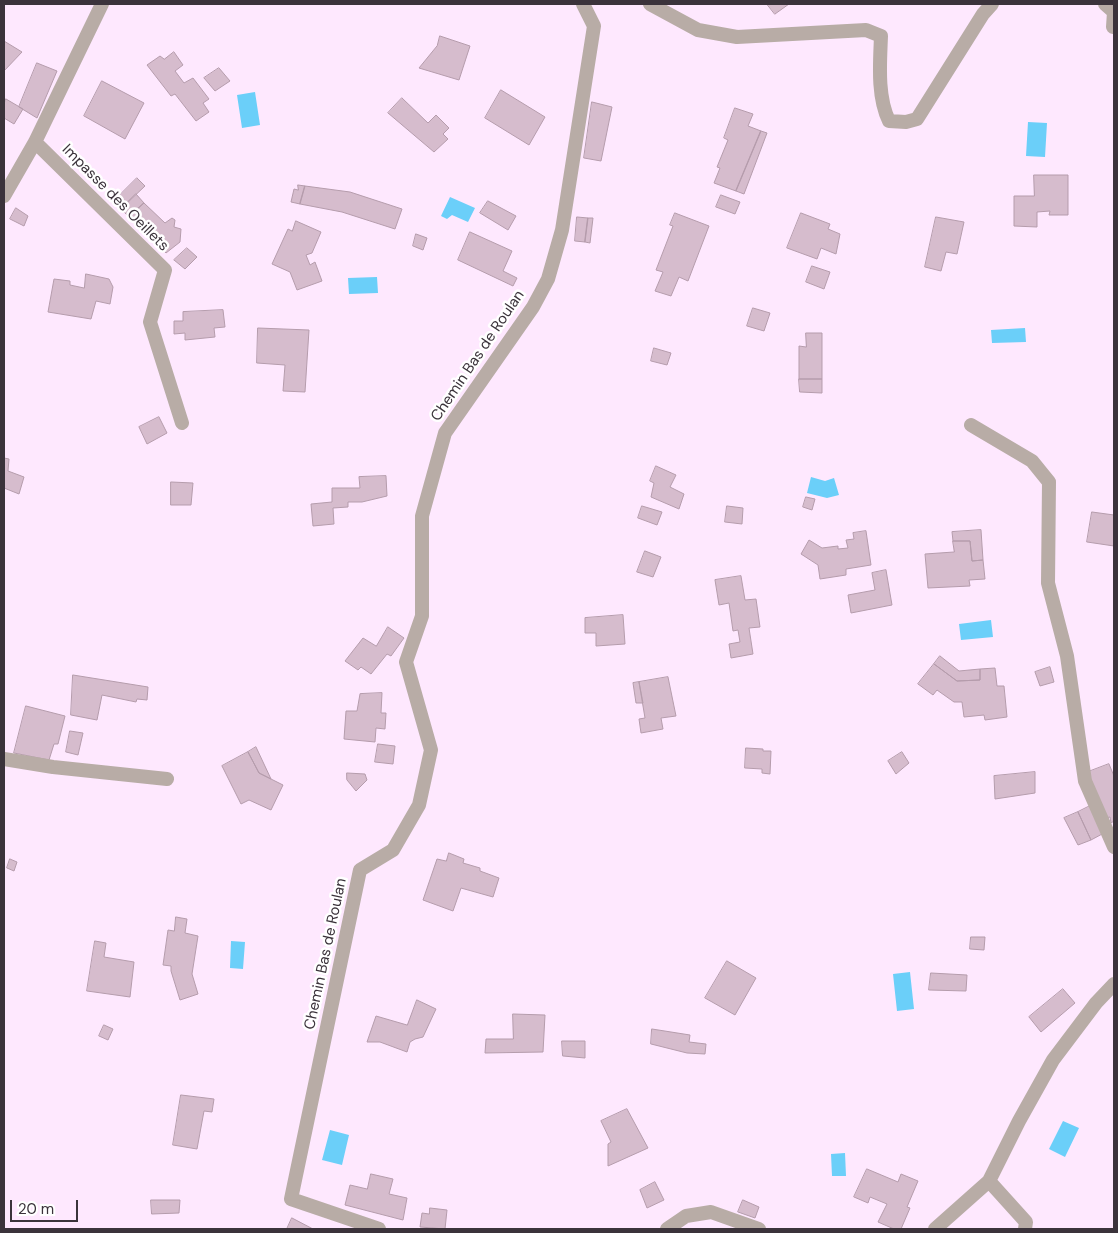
<!DOCTYPE html>
<html>
<head>
<meta charset="utf-8">
<style>
  body { margin:0 }
  #map { position:relative; width:1118px; height:1233px; overflow:hidden; background:#fee8fe; font-family:"DM Sans",sans-serif }
  canvas { display:block }
  .frame { position:absolute; inset:0; border:5px solid #3b333b; pointer-events:none }
  .scale { position:absolute; left:10px; top:1200px; width:68px; height:22px; box-sizing:border-box; border:2px solid #3b333b; border-top:0; padding-left:6px; font-size:15px; line-height:18px; white-space:nowrap; color:#3b333b; -webkit-text-stroke:4px #fff; paint-order:stroke }
</style>
</head>
<body>
<div id="map">
<canvas width="1118" height="1233"></canvas>
<div class="frame"></div>
<div class="scale">20 m</div>
</div>
<script>
const c = document.querySelector('canvas').getContext('2d');
c.lineJoin = 'round';
function fillPath(path, color) { c.fillStyle = color; c.fill(path, 'evenodd'); }
function strokePath(path, color, width, dash) { c.strokeStyle = color; c.lineWidth = width; c.lineCap = dash ? 'butt' : 'round'; c.setLineDash(dash || []); c.stroke(path); }
function drawText(font, color, halo, rows, align = 'center') {
  c.font = font + ' "DM Sans",sans-serif'; c.lineWidth = 5; c.setLineDash([]); c.textBaseline = 'middle'; c.strokeStyle = halo; c.fillStyle = color; for (const [text, x, y, turn = 0] of rows) {
    c.save(); c.translate(x, y); c.rotate((+turn || 0) * Math.PI / 180); c.textAlign = isNaN(turn) ? turn : align; if (halo) c.strokeText(text, 0, 0); c.fillText(text, 0, 0); c.restore();
  }
}
fillPath(new Path2D(`
  M255,92L260,125L242,128L237,95Z
  M1028,122L1047,123L1045,157L1026,156Z
  M450,197L475,208L468,222L452,215L447,219L441,216Z
  M377,277L378,293L349,294L348,278Z
  M1025,328L1026,342L992,343L991,330Z
  M811,477L825,481L834,478L839,495L827,498L807,493Z
  M991,620L993,637L961,640L959,624Z
  M231,941L245,942L243,969L230,968Z
  M910,972L914,1009L897,1011L893,974Z
  M1063,1121L1079,1128L1065,1157L1049,1149Z
  M330,1130L349,1135L342,1165L322,1160Z
  M845,1153L846,1176H832L831,1154Z`), '#6bcff9');
const building = new Path2D(`
  M767,4H789L775,14Z
  M440,36L470,46L459,80L419,68L437,46Z
  M4,41L22,52L4,71Z
  M174,52L183,65L175,71L184,83L193,78L209,99L203,103L209,112L196,121L175,94L171,96L147,65L160,56L164,59Z
  M37,63L57,71L37,118L19,107Z
  M219,68L230,81L215,91L204,78Z
  M102,81L144,103L125,139L84,116Z
  M501,90L545,117L529,145L485,118Z
  M402,98L428,123L436,115L449,128L443,134L448,139L434,152L388,113Z
  M6,99L23,109L14,124L4,118V104Z
  M592,102L612,107L601,161L584,158Z
  M735,108L753,114L748,126L761,131L736,191L714,183L720,168L717,167L728,140L724,138Z
  M761,131L767,133L744,194L736,191Z
  M1034,175H1068V215H1049L1050,211L1037,212V227L1014,226V196H1034Z
  M137,178L145,186L125,205L118,197Z
  M298,185L305,186L300,204L291,202L294,189L298,190Z
  M305,186L350,192L402,209L395,229L342,212L300,204Z
  M136,194L144,203L129,217L121,209Z
  M721,195L740,202L735,214L716,207Z
  M488,201L516,216L508,230L480,213Z
  M144,203L165,223L172,218L175,220L174,227L181,229L180,242L166,253L129,217Z
  M16,208L28,216L24,226L10,219Z
  M675,213L709,226L688,281L679,277L671,296L655,291L663,272L656,270L673,226L670,225Z
  M801,213L830,224L828,229L840,234L836,254L821,248L817,259L787,248Z
  M577,217L588,218L585,242L575,241Z
  M936,217L964,222L957,254L946,252L941,271L925,267Z
  M588,218H593L590,243L585,242Z
  M296,221L321,232L312,253L306,255L310,265L315,262L322,281L297,290L290,272L272,264L288,229L292,231Z
  M470,232L512,251L503,271L517,278L513,286L458,260Z
  M416,234L427,238L423,250L413,246Z
  M187,248L197,257L185,269L174,260Z
  M812,266L830,272L824,289L806,282Z
  M86,274L109,279L113,287L110,304L96,301L91,319L48,312L54,279L70,281V285L84,288Z
  M753,308L770,313L764,331L747,326Z
  M223,310L225,327L214,328L215,337L185,340V333L174,334V321H183V312Z
  M258,328L309,330L305,392L283,391L285,365L257,363Z
  M806,333H822V379H799V346L806,347Z
  M654,348L671,353L667,365L651,361Z
  M799,379H822V393L800,392Z
  M159,417L167,433L147,444L139,427Z
  M4,458L9,459L8,471L24,477L19,494L4,488Z
  M656,466L676,475L670,487L684,494L679,509L651,497L654,483L650,481Z
  M386,476L387,496L362,502H348V507L333,508L334,524L313,526L311,504L332,502V488H360L359,477Z
  M171,482L193,483L191,505H171Z
  M806,497L815,499L812,510L803,507Z
  M642,506L662,512L657,525L638,518Z
  M727,506L743,508L742,524L725,522Z
  M1092,512L1114,515V546L1087,542Z
  M981,530L983,560L972,561L970,541H953L952,532Z
  M866,531L871,565L846,569V575L820,579L818,565L801,554L809,540L822,548L838,546V549L848,548L846,540L854,539L853,533Z
  M953,541H970L972,561L983,560L985,579L969,580L970,586L928,588L925,554L954,552Z
  M645,551L661,557L653,577L637,572Z
  M886,570L892,605L851,613L848,595L875,590L872,573Z
  M741,576L745,600L756,599L760,627L749,628L753,654L731,658L729,644L740,642L738,630L733,631L729,603L719,605L715,580Z
  M623,615L625,644L596,646V633H585V618Z
  M388,627L404,638L391,656L387,654L371,674L361,667L358,670L345,661L363,638L376,646Z
  M940,656L959,671L980,669V680L957,681L934,664Z
  M934,664L957,681L980,680V669L995,668L997,686H1004L1007,717L985,720L984,715L964,717L962,702H954L937,690L933,695L918,684Z
  M1050,667L1054,682L1040,686L1035,672Z
  M73,675L148,687L147,700L137,699L136,702L102,695L97,720L71,715Z
  M668,677L676,716L661,718L663,729L641,733L639,719L645,718L639,682Z
  M639,682L643,703H636L633,683Z
  M382,693L381,713H386L385,729L376,728L375,742L344,739L346,711H357L360,694Z
  M26,706L65,716L58,744H54L49,760L14,753Z
  M70,731L83,733L78,755L66,752Z
  M378,744L395,746L393,764L375,762Z
  M256,747L271,779L259,773L248,752Z
  M746,748L763,749V751H771L770,774L762,773V769L745,768Z
  M248,752L259,773L283,785L271,810L249,800L241,804L222,766Z
  M902,752L909,763L896,774L888,761Z
  M1109,764L1114,776V821L1111,823L1110,817L1106,818L1088,772Z
  M1035,772V793L995,799L994,776Z
  M347,773L365,774L367,780L356,791L347,780Z
  M1090,806L1104,833L1091,840L1078,812Z
  M1078,812L1091,840L1078,845L1064,818Z
  M449,853L464,859L463,863L480,868V871L499,878L493,897L461,888L453,911L423,900L437,859L446,861Z
  M10,859L17,862L14,871L7,868Z
  M176,917L187,919L185,933L198,936L192,974L198,994L180,1000L171,971V966L163,965L168,930L174,931Z
  M971,937H985L984,950L970,949Z
  M95,941L106,943L104,957L134,962L130,997L87,991Z
  M727,961L756,978L735,1015L705,998Z
  M931,973L967,975L966,991L929,990Z
  M1063,989L1075,1003L1041,1032L1029,1017Z
  M417,1000L436,1009L423,1037L415,1039L410,1042L407,1052L380,1042H367L376,1016L407,1025Z
  M513,1014L545,1015L543,1052L485,1053L486,1039H513Z
  M104,1025L113,1029L108,1040L99,1036Z
  M652,1029L690,1035L689,1042L706,1044L705,1054L687,1053L651,1044Z
  M562,1041H585V1058L563,1056Z
  M181,1095L214,1099L212,1112L204,1111L197,1149L173,1145Z
  M627,1109L648,1148L608,1166V1144L611,1142L601,1121Z
  M867,1169L898,1182L901,1174L918,1181L907,1207L910,1208L901,1229H894L878,1222L887,1204L870,1197L868,1203L854,1197Z
  M371,1174L393,1179L389,1194L407,1198L403,1220L345,1205L350,1185L367,1189Z
  M655,1182L664,1200L647,1208L640,1190Z
  M151,1200H180L179,1213L152,1214Z
  M743,1200L759,1207L755,1218L738,1212Z
  M430,1208L447,1210L445,1229L420,1227L422,1213L429,1214Z
  M292,1218L313,1229H287Z`);
fillPath(building, '#d6bccd');
strokePath(building, '#b59cac', 1);
strokePath(new Path2D(`
  M650,4L698,30L737,37L866,30L881,36C880,63 877,96 889,121L906,122L917,119L983,14L992,4
  M1105,4L1114,12L1113,27
  M35,142L165,270L150,322L182,423
  M4,196L35,142L102,4
  M971,425L1032,461L1049,482L1048,583L1067,656L1085,781L1114,847
  M4,759L53,767L167,779
  M989,1181L1026,1222L1025,1229
  M379,1229L291,1199L360,870L393,850L419,805L431,750L406,662L422,616V516L445,433L533,307L548,279L562,230L594,26L583,4
  M667,1229L686,1216L711,1212L759,1229
  M935,1229L989,1181L1019,1121L1053,1060L1096,1003L1114,984`), '#b8aca6', 14);
drawText('15px', '#3b333b', '#fff', [
  ["Impasse des Oeillets",115,198,45],
  ["Chemin Bas de Roulan",478,356,-56],
  ["Chemin Bas de Roulan",326,954,-78]
]);
</script>
</body>
</html>
